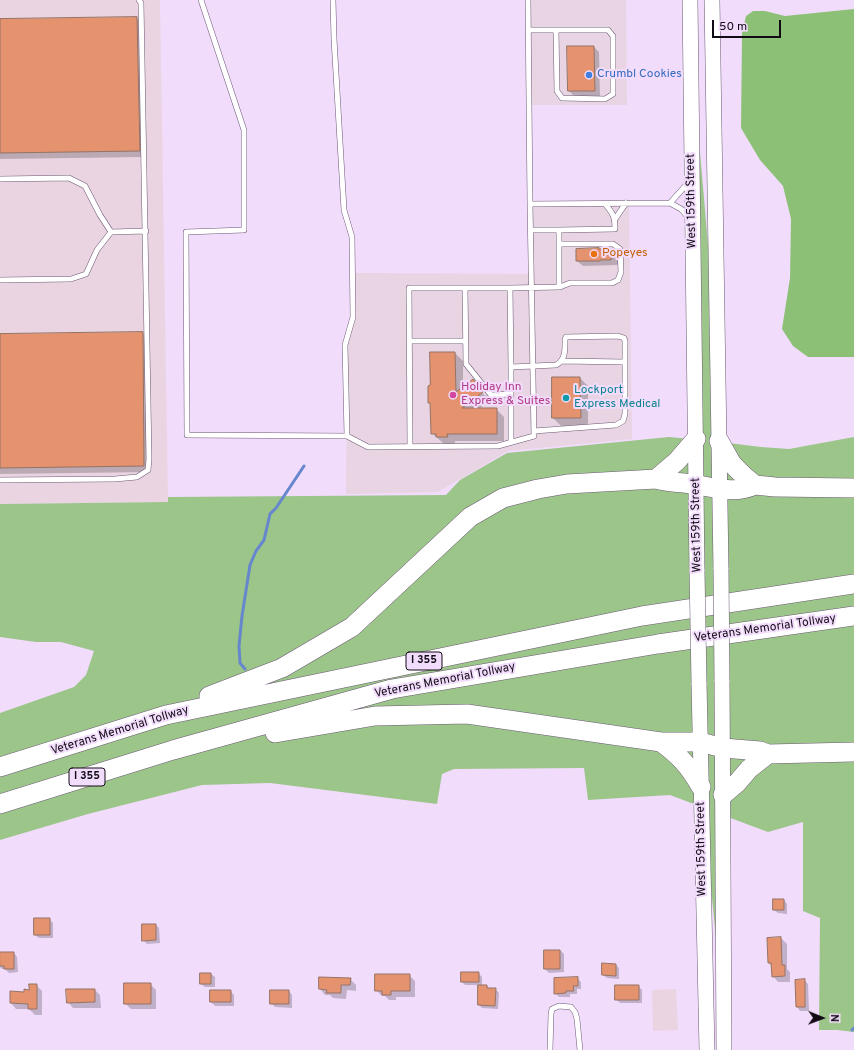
<!DOCTYPE html>
<html>
<head>
<meta charset="utf-8">
<style>
  body { margin:0 }
  #map { position:relative; width:854px; height:1050px; overflow:hidden; background:#f2dcfc; font-family:Overpass,sans-serif }
  canvas { display:block }
  .north { position:absolute; left:802px; top:998px; width:40px; height:40px; -webkit-text-stroke:3px #f2dcfc; paint-order:stroke; rotate:91deg; font-size:11px; font-weight:700; line-height:16px; text-align:center; color:#120b15 }
  .north::after { content:''; display:block; margin:auto; width:14px; height:18px; background:#120b15; clip-path:polygon(50% 0,100% 100%,50% 72%,0 100%) }
  .scale { position:absolute; left:712px; top:20px; width:69px; height:18px; box-sizing:border-box; border:2px solid #120b15; border-top:0; padding-left:5px; font-size:12px; line-height:14px; white-space:nowrap; color:#120b15; -webkit-text-stroke:3px #f2dcfc; paint-order:stroke }
</style>
</head>
<body>
<div id="map">
<canvas width="854" height="1050"></canvas>
<div class="north">N</div>
<div class="scale">50 m</div>
</div>
<script>
const c = document.querySelector('canvas').getContext('2d');
c.lineJoin = 'round';
function fillPath(path, color) { c.fillStyle = color; c.fill(path, 'evenodd'); }
function strokePath(path, color, width, dash) { c.strokeStyle = color; c.lineWidth = width; c.lineCap = dash ? 'butt' : 'round'; c.setLineDash(dash || []); c.stroke(path); }
function drawText(font, color, halo, rows, align = 'center') {
  c.font = font + ' Overpass,sans-serif'; c.lineWidth = 4; c.setLineDash([]); c.textBaseline = 'middle'; c.strokeStyle = halo; c.fillStyle = color; for (const [text, x, y, turn = 0] of rows) {
    c.save(); c.translate(x, y); c.rotate((+turn || 0) * Math.PI / 180); c.textAlign = isNaN(turn) ? turn : align; if (halo) c.strokeText(text, 0, 0); c.fillText(text, 0, 0); c.restore();
  }
}
fillPath(new Path2D(`
  M531,0H626L627,105H531Z
  M532,206H629L632,439L508,451L438,492L346,494L347,345L356,316L355,273L533,274Z`), '#e8d4e3');
fillPath(new Path2D(`
  M0,0H160L168,502L0,504Z
  M676,989L678,1030L653,1031L652,990Z`), '#ead4e1');
fillPath(new Path2D(`
  M698,152H700L710,268L712,441L761,447L789,449L854,437V1032L837,1030H819L820,918L803,911V822L768,832L717,813V938H716L707,848V809L670,795L588,800L584,768L454,769L442,774L437,804L270,783L202,785L88,814L0,840V713L74,687L86,675L94,651L61,642H36L0,637V504L168,502V497L446,495L460,480L507,453L669,437L701,440Z`), '#9cc58a');
fillPath(new Path2D(`
  M854,9V357H808L793,346L782,329L790,278L791,219L783,186L760,160L741,128L742,33L746,16L753,11H765L785,16Z`), '#8dc077');
fillPath(new Path2D(`
  M137,18L143,24L145,157L0,159V20Z
  M594,47L599,52L600,96L575,97L569,91Z
  M611,250L618,257V264H617V265L583,266L577,261Z
  M142,333L148,339L150,472L0,474V335Z
  M431,353H455L463,361V387L473,380L480,387H478L485,396L486,395L490,400L479,409H496L504,417V441H455V445H445L432,433L431,405L429,402L431,386Z
  M580,378L588,386V425L561,426L553,418Z
  M784,900L787,904V914L778,913L774,910Z
  M49,919L53,923V938H39L35,935Z
  M156,925L159,928L160,943L147,944L143,940Z
  M781,938L787,944V969L790,972V982H778L773,976L772,966L769,963Z
  M560,950L564,954V972L549,973L545,969Z
  M0,953H14L17,957L18,972L9,973L5,969H2L0,967Z
  M616,965L619,968V979L607,978L603,975Z
  M478,973L482,977V986H487L490,989H495L499,993L498,1009L482,1008L479,1005V985H465L462,982Z
  M211,974L215,977V987H205L201,984Z
  M409,975L415,981V997H396V1000H389L385,996H382L376,990Z
  M577,978L581,982V989H577V994H570V997H559L555,993Z
  M350,979L356,985V991L347,990L346,999L333,998L330,995H325L320,989Z
  M804,980L808,984L809,1011H800L797,1007Z
  M150,984L156,990V1009H131L125,1003Z
  M36,985L42,991V1015H35L29,1009H16L11,1003Z
  M638,986L642,990V1003H620L616,999Z
  M95,990L100,995L101,1008H73L68,1002Z
  M211,991H230L234,995V1006H215L211,1002Z
  M289,991L292,995V1008L275,1007L271,1003Z`), '#0003');
strokePath(new Path2D(`
  M245,669L240,663L239,646L242,616L250,565L256,551L264,540L270,514L276,508L304,466
  M852,1030L854,1028`), '#6787cd', 3);
const building = new Path2D(`
  M137,17L140,151L0,153V19Z
  M567,46H594L595,91H568Z
  M599,248V249H611V251H613V258H611V260H600V261H576V249Z
  M143,332L144,466L0,468V334Z
  M430,352H455L456,392L473,379L483,392L462,408H497V434H447L448,437H436V434H431L430,403H428V386L430,385Z
  M552,377H580L581,418H552Z
  M773,899H784V910H773Z
  M34,918H50V935H34Z
  M142,924H156V940L142,941Z
  M781,937L782,965H785V976L772,977L771,963H768L767,938Z
  M544,950H560V969H544Z
  M0,952H14V969H4V966H0Z
  M602,963L616,964V976L602,975Z
  M461,972H479V982H461Z
  M200,973H211V984H200Z
  M375,974H410V991H391V995H382V991H375Z
  M319,977L351,978L350,985H341V993H326L327,990L319,989Z
  M578,977V986H573L574,991H566V993L554,994V978Z
  M805,979V1007H796L795,980Z
  M124,983H151V1004H124Z
  M29,984H37V1009H28V1004L10,1003V991L24,992V989L29,990Z
  M478,985H487V988H496L495,1006L478,1005Z
  M615,985H639V1000H615Z
  M66,989H95V1002L67,1003Z
  M210,990H231V1002H210Z
  M270,990H289V1004H270Z`);
fillPath(building, '#e5926e');
strokePath(building, '#957364', 1);
const service = new Path2D(`
  M201,0L244,130V230L186,232L187,435L347,436L368,447L498,446L534,436L530,204L528,0
  M333,0L334,39L344,210L352,237L353,317L345,345L347,436
  M528,30H608L613,36V94L605,99L562,98L557,91L556,30
  M0,179L69,178L85,186L100,215L111,232L146,231
  M670,203L688,183
  M530,204L670,203L681,209L689,218
  M615,219L626,203
  M530,230H559V287
  M559,230L615,229C615,217 613,213 605,204
  M0,280L71,279L86,274L97,250L111,232
  M465,288L466,364L491,395L511,394
  M510,288L560,287L570,283H612L618,280L621,272L620,249L613,244H559
  M409,341H466
  M561,361L625,362
  M511,442V367L556,365C566,360 565,349 565,339L566,337L618,336L624,338L625,341V414L623,421L616,425L534,431
  M410,447L409,288H510L511,367
  M0,480L115,479L137,477L148,470L149,459L141,3L139,0
  M550,1050L551,1014L552,1009L559,1006L571,1007L575,1012L577,1019L580,1050`);
const secondary = new Path2D(`
  M690,0L697,571
  M712,0L721,569
  M722,680L724,1050
  M699,683L707,1050`);
const motorway = new Path2D(`
  M719,441L732,464L745,477L755,485L775,487L854,488
  M656,479L677,461L696,439
  M209,696L282,668L352,627L470,517L503,498L538,489L567,484L656,479C665,482 674,482 684,483C707,485 732,496 755,485
  M275,733L375,716L467,714L661,742H700L723,748L760,751L768,754L854,752
  M661,742C680,756 689,766 701,787
  M0,767L166,715L642,616L854,584
  M723,795L737,783L749,769L768,754
  M0,804L173,750L392,689L658,644L854,616`);
strokePath(service, '#6b5873', 6);
strokePath(secondary, '#6b5873', 16);
strokePath(motorway, '#6b5873', 20);
strokePath(service, '#fff', 5);
strokePath(secondary, '#fff', 15);
strokePath(motorway, '#fff', 19);
const secondaryBridge = new Path2D(`
  M721,569L722,680
  M697,571L699,683`);
strokePath(secondaryBridge, '#6b5873', 16, []);
strokePath(secondaryBridge, '#fff', 15);
for (const [x, y, r, color] of [
  [589,75,4,"#3f7fe0"],
  [594,254,4,"#e8710a"],
  [453,395,4,"#d1479c"],
  [566,398,4,"#0f9aa8"]
]) { const dot = new Path2D(); dot.arc(x, y, r, 0, 2 * Math.PI); c.fillStyle = color; c.fill(dot); strokePath(dot, '#f2dcfc', 1.5); }
for (const [x, y, w] of [
  [424,661,36],
  [87,777,36]
]) { const box = new Path2D(); box.roundRect(x - w / 2, y - 9, w, 18, 3); c.fillStyle = '#f2dcfc'; c.fill(box); strokePath(box, '#120b15', 1); }
drawText('bold 11px', '#120b15', null, [
  ["I 355",424,661],
  ["I 355",87,777]
]);
drawText('12px', '#366cbe', '#f2dcfc', [
  ["Crumbl Cookies",597,75]
], 'left');
drawText('12px', '#120b15', '#f2dcfc', [
  ["West 159th Street",692,201,-91],
  ["West 159th Street",697,525,-91],
  ["Veterans Memorial Tollway",765,629,-8],
  ["Veterans Memorial Tollway",445,681,-11],
  ["Veterans Memorial Tollway",120,731,-17],
  ["West 159th Street",702,849,-91]
]);
drawText('12px', '#c56008', '#f2dcfc', [
  ["Popeyes",602,254]
], 'left');
drawText('12px', '#b23c85', '#f2dcfc', [
  ["Holiday Inn",461,388],
  ["Express & Suites",461,402]
], 'left');
drawText('12px', '#0d838f', '#f2dcfc', [
  ["Lockport",574,391],
  ["Express Medical",574,405]
], 'left');
</script>
</body>
</html>
